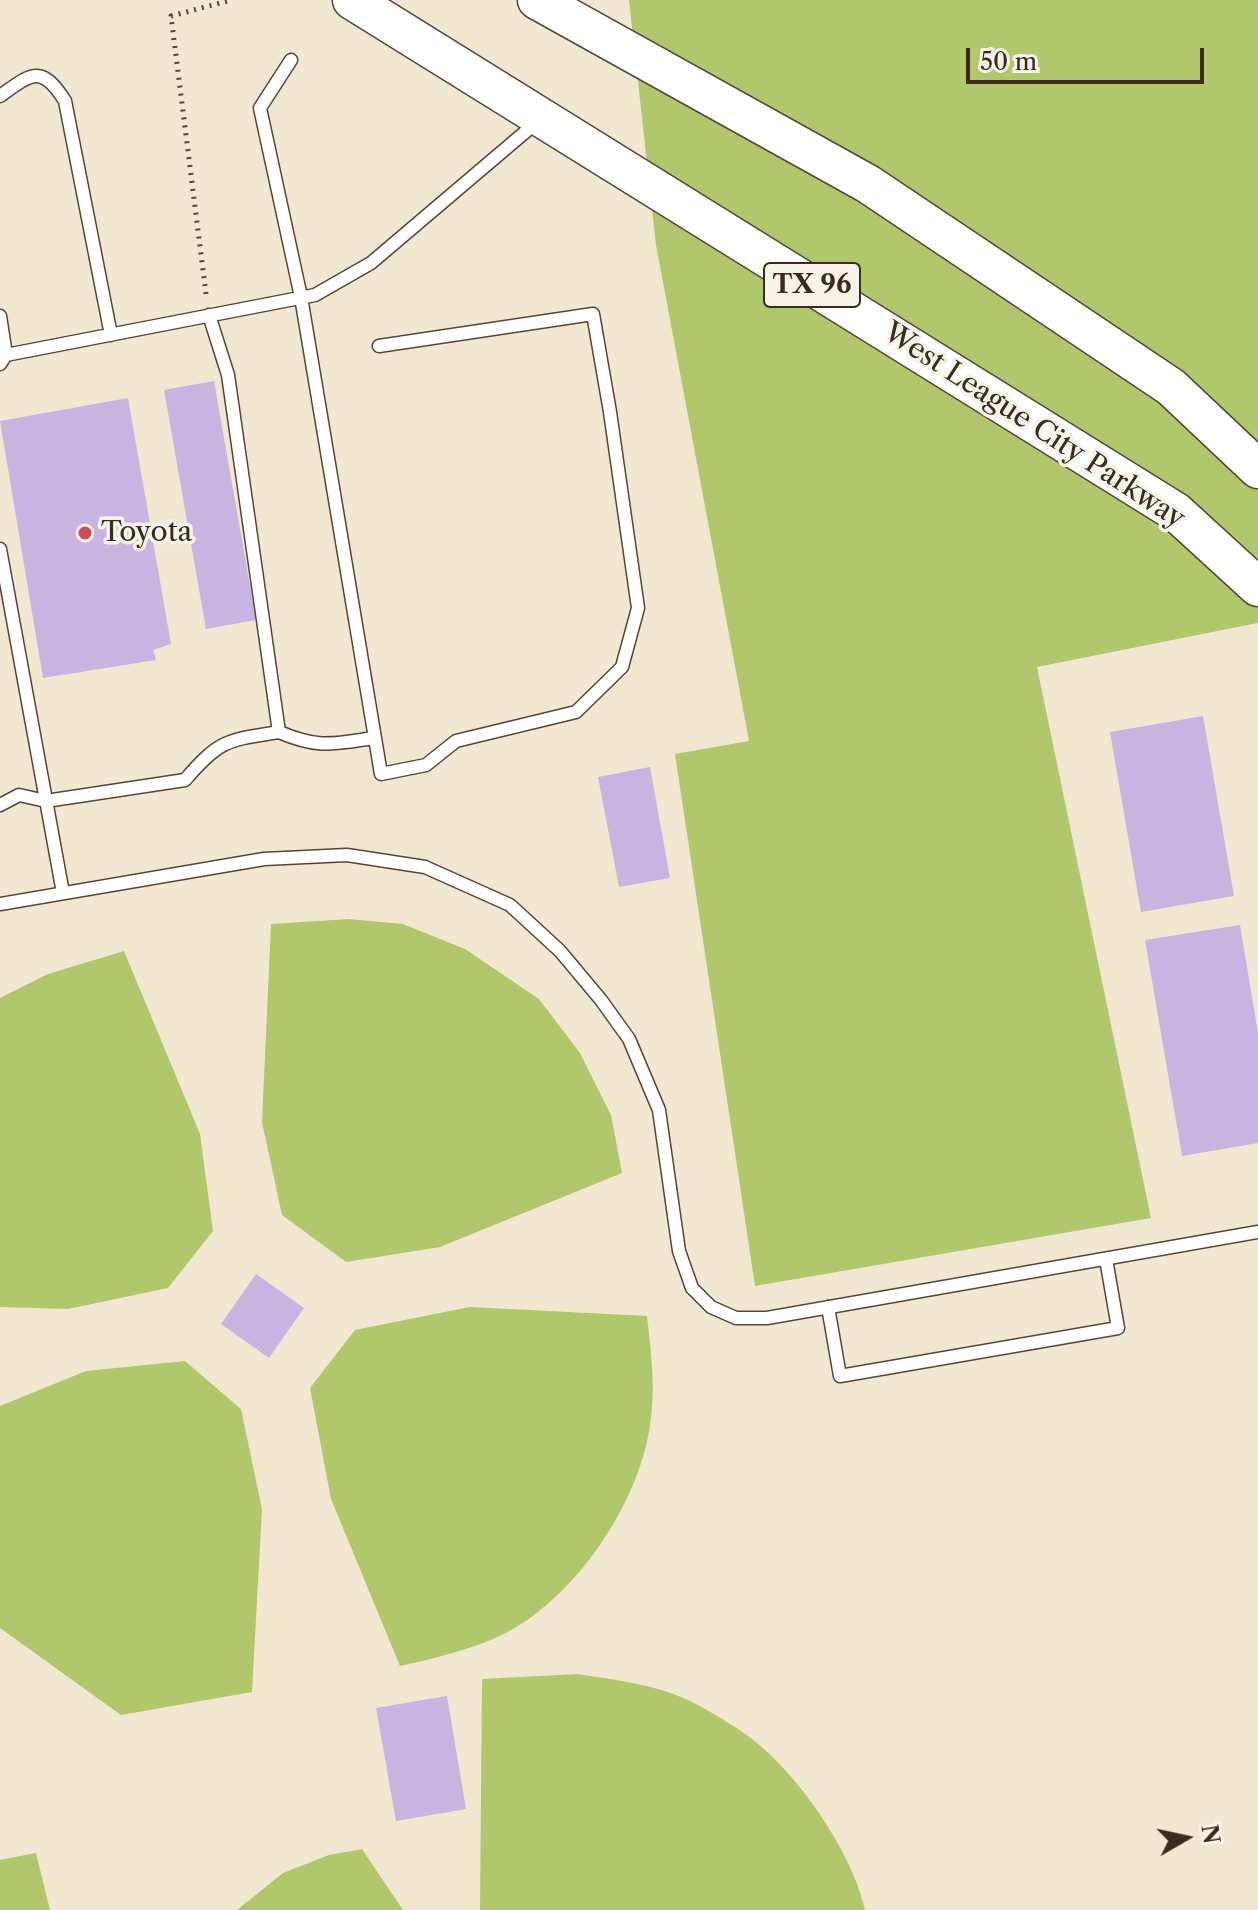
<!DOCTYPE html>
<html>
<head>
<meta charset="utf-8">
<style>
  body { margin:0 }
  #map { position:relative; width:1258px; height:1910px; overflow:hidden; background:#f2e8d1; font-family:"Libre Caslon Text",serif }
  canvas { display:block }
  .north { position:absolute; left:1146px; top:1798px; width:80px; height:80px; -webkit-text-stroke:6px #f7f3e8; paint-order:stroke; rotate:81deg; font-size:22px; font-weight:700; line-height:32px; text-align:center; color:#3b2a1e }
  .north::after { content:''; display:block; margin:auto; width:28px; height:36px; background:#3b2a1e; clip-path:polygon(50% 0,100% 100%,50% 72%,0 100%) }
  .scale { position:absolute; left:966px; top:48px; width:238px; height:36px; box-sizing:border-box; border:4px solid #3b2a1e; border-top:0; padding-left:10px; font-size:24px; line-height:28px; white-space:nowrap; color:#3b2a1e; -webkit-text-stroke:6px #f7f3e8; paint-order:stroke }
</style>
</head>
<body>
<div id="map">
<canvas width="1258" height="1910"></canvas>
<div class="north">N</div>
<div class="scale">50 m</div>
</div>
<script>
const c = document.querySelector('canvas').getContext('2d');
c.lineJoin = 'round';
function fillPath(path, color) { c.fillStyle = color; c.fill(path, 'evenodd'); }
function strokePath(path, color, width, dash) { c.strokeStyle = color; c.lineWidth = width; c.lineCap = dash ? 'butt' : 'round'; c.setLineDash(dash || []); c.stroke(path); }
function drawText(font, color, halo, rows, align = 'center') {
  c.font = font + ' "Libre Caslon Text",serif'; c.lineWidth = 7; c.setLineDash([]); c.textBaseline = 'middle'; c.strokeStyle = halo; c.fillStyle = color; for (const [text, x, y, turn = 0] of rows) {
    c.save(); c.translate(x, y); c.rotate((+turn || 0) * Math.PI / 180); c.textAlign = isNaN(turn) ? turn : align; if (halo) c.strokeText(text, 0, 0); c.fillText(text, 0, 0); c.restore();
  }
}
fillPath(new Path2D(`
  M629,0H1258V623L1037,667L1151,1218L755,1286L675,754L749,741L656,245Z
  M348,919L403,924L465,949L539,999L580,1053L611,1115L622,1173L440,1247L346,1262L282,1215L262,1122L271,924Z
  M124,951L200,1134L213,1231L168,1288L68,1309L0,1307V998L48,974Z
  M470,1307L647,1316C651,1352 656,1389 650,1425C639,1504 575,1598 504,1634C470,1650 436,1658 400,1666L331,1499L310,1388L355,1330Z
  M185,1361L241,1409L262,1509L252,1692L121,1715L0,1628V1406L86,1371Z
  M578,1674C615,1680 655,1684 690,1701C708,1710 742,1730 757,1743C801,1779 853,1854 865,1910H480L482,1679Z
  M362,1849L403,1910H237L283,1873L329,1855Z
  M36,1853L50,1910H0V1860Z`), '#b0c76c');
fillPath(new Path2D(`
  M214,381L256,620L206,629L164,390Z
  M128,398L171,644L153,650L156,660L43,678L0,421Z
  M1203,716L1234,896L1141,912L1110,732Z
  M650,767L670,878L619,887L598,777Z
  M1240,925L1258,1033V1143L1182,1156L1145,940Z
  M256,1274L304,1308L269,1358L221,1324Z
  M447,1696L466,1809L396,1821L376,1708Z`), '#c8b4e1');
const lane = new Path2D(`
  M291,60L260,108L301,297L381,774L426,765L456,741L576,712L622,667L638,608L610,412L593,314L379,346
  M0,96C31,74 41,63 65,101L111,335
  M0,316L6,355L0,364
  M6,355L315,295L371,263L537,122
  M0,549L63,893
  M279,732C319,749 333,744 374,738
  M0,805L19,795L46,801L185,780C220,739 228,740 279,732L228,375L209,315
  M0,904L264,859L347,855L425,867L510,905L560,951L601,1000L629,1039L659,1110L679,1251L692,1288L711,1307L736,1318H767L1258,1232
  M828,1307L840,1376L1118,1328L1106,1259`);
const primary = new Path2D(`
  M352,0L1176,512L1258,587
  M537,0L868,184L1171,387L1258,469`);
strokePath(lane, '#564639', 15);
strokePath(primary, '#564639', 41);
strokePath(new Path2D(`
  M206,294L171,16L232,0`), '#564639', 5, [2, 6]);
strokePath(lane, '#fff', 12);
strokePath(primary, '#fff', 38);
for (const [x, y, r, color] of [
  [85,533,8,"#d1495b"]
]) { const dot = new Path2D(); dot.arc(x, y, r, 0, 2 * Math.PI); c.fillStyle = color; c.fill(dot); strokePath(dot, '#f7f3e8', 3); }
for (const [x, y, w] of [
  [812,285,96]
]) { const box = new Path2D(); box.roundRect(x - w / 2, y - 22, w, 44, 6); c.fillStyle = '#f7f3e8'; c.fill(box); strokePath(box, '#3b2a1e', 2); }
drawText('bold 26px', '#3b2a1e', null, [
  ["TX 96",812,285]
]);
drawText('28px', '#3b2a1e', '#f7f3e8', [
  ["West League City Parkway",1034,426,33]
]);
drawText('28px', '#3b2a1e', '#f7f3e8', [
  ["Toyota",101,533]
], 'left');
</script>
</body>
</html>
